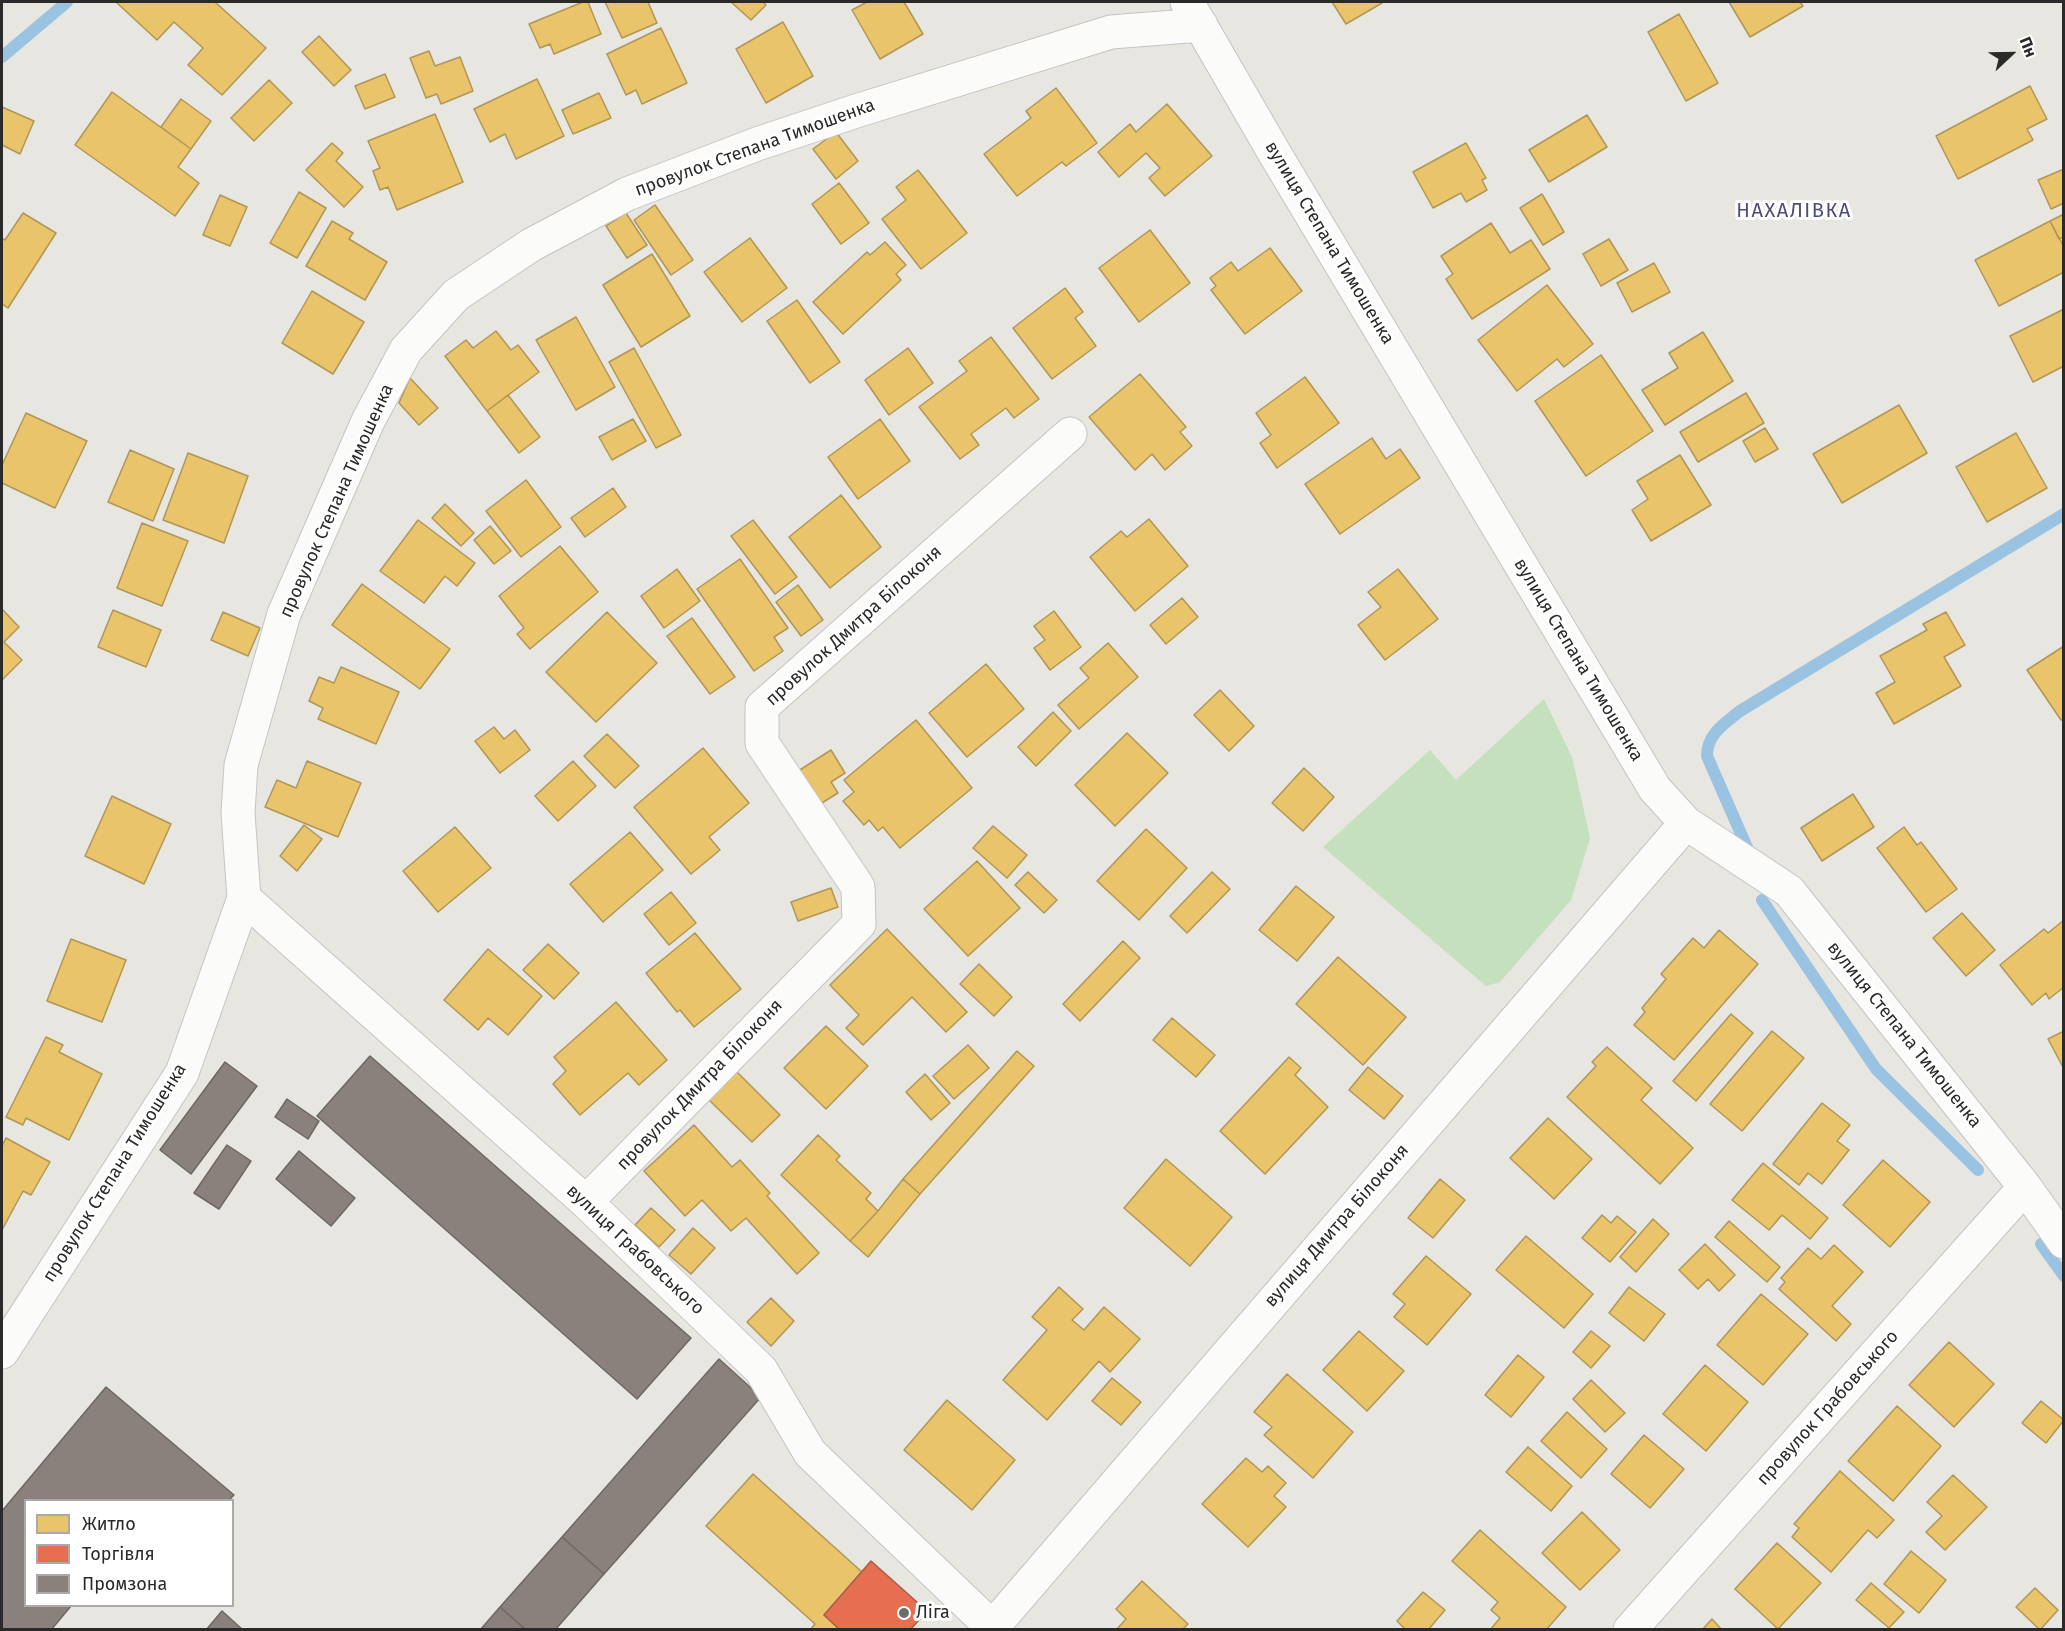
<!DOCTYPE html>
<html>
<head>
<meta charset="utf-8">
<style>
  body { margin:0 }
  #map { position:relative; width:2065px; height:1631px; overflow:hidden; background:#e7e6e0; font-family:"Fira Sans",sans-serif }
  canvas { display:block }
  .frame { position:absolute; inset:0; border:3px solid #2a2a2a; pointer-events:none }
  .legend { position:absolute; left:24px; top:1499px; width:210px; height:108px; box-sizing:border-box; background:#fff; border:2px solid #aaa; margin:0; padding:8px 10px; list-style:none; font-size:18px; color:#2a2a2a }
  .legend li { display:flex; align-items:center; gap:12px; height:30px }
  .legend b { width:30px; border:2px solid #aaa }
  .north { position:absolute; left:1981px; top:24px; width:60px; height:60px; -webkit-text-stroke:4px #fff; paint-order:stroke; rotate:68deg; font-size:16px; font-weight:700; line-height:24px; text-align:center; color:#2a2a2a }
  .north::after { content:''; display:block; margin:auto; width:21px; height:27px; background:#2a2a2a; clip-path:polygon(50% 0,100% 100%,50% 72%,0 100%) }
</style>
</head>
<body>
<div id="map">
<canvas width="2065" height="1631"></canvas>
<div class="frame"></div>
<ul class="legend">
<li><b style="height:16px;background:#e9c46a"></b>Житло</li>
<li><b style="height:16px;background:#e76f51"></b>Торгівля</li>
<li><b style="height:16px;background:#8a817c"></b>Промзона</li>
</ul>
<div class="north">Пн</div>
</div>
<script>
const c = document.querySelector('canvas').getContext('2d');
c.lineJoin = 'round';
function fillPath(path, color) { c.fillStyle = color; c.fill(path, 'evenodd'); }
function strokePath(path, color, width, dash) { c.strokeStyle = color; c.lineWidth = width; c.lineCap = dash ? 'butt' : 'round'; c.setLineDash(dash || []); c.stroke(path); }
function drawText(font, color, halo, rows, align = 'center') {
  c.font = font + ' "Fira Sans",sans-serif'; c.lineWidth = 6; c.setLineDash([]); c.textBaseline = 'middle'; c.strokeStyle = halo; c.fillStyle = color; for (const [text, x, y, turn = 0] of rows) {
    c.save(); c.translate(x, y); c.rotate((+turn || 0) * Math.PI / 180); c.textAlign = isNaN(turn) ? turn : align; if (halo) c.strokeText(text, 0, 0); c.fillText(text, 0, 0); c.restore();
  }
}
fillPath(new Path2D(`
  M1544,699L1572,757L1590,838L1571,900L1500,982L1486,986L1323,847L1430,750L1456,780Z`), '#c4e0bc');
const homes = new Path2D(`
  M118,2H215L266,48L222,95L188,65L203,48L174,22L157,40L117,3Z
  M583,2H588L601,34L554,54L550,44L540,48L529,24Z
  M605,2H648L657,23L622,38Z
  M731,2H763L766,5L751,20Z
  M867,2H904L923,34L880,59L852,10Z
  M1332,2H1381L1382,3L1346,24Z
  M1729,2H1800L1803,6L1750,37Z
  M1679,14L1718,83L1686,101L1648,32Z
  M783,22L813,76L766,103L736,49Z
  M661,28L687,83L642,104L636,90L626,95L607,54Z
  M319,36L351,70L334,86L302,52Z
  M429,51L435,66L460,57L473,91L441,104L437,94L426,98L410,58Z
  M385,74L395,97L365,109L355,86Z
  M537,79L564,136L516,159L505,134L490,142L474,109Z
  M269,80L292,103L254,141L231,118Z
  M2030,86L2047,119L2027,129L2033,140L1958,179L1936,136Z
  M1056,88L1097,143L1066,166L1062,162L1017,196L984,154L1031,118L1026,111Z
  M112,92L191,149L178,167L199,183L175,216L75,145Z
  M599,93L611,118L573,134L562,110Z
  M181,99L211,121L191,149L161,127Z
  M1167,104L1212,156L1165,196L1149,178L1160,168L1146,153L1119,177L1098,152L1130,124L1136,132Z
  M2,107L34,121L20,154L2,145Z
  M435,114L463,182L397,210L388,187L380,190L373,171L380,168L368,141Z
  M1587,115L1607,147L1549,182L1529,150Z
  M836,132L858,161L836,179L813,149Z
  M332,143L343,153L336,161L363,187L344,207L306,170Z
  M1466,143L1486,178L1482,180L1487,190L1466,202L1461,193L1433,208L1413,172Z
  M2064,169V203L2051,209L2038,180Z
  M918,170L967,233L921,269L882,219L906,200L896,187Z
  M839,183L869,223L841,244L812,204Z
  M299,192L326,208L297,258L270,243Z
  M1542,194L1564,232L1543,245L1520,208Z
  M220,195L247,207L230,246L203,235Z
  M655,205L693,260L671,275L634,220Z
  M23,213L56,233L8,308L2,304V238L5,240Z
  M626,213L647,245L627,258L606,226Z
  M2064,214V237L2059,239L2050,221Z
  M332,221L353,233L349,239L387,262L365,300L306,266Z
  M2050,221L2064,247V272L1999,306L1975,260Z
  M1491,223L1510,253L1531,240L1550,269L1472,319L1446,279L1453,274L1441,256Z
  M1150,230L1190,283L1139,322L1099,268Z
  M750,238L787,288L742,322L704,272Z
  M1609,239L1628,270L1601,286L1583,254Z
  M885,242L906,265L896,274L901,280L843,334L813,302L867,252L870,255Z
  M1270,248L1302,291L1245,334L1211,290L1216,286L1210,278L1231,262L1238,271Z
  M652,254L690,316L641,347L603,285Z
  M1654,263L1670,292L1632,312L1617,283Z
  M1547,285L1593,344L1564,367L1557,359L1517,391L1478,340Z
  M1065,288L1083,312L1075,318L1096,346L1052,379L1013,328Z
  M312,291L364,322L333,374L282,343Z
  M797,300L840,362L810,383L767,321Z
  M2064,309V366L2033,382L2010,336Z
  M576,317L615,387L576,410L536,340Z
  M496,331L511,350L518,345L539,372L487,411L445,356L466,340L473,348Z
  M1703,332L1733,381L1665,425L1642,390L1678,368L1669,353Z
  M991,337L1039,399L1014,418L1006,408L971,434L979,445L960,459L919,407L967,371L959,361Z
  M634,348L681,435L656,448L609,362Z
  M908,348L933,383L889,415L865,380Z
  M1601,355L1653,431L1586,476L1535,401Z
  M1140,374L1186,427L1180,432L1192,446L1165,470L1152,454L1135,470L1089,417Z
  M1305,377L1339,423L1277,468L1260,443L1271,435L1256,413Z
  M410,378L438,408L419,425L399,403Z
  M1746,393L1764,423L1698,462L1680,432Z
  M508,395L540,437L519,453L487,411Z
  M1899,405L1927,453L1842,503L1813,454Z
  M26,413L87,441L55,508L2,483V465Z
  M633,419L646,441L612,460L599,437Z
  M880,419L910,461L858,499L828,457Z
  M1765,428L1778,449L1755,462L1743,441Z
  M2016,433L2047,488L1987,522L1956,467Z
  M1372,438L1386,459L1400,449L1420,478L1340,534L1305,484Z
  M130,450L174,469L153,521L108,502Z
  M188,453L248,476L224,543L163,520Z
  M1680,455L1711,505L1651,541L1632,510L1648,499L1637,481Z
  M526,480L561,527L521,557L486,511Z
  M613,488L626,507L585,537L571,518Z
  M841,495L881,547L830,588L789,537Z
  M445,504L474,533L461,546L432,518Z
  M1149,519L1188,566L1135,611L1090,557L1121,531L1127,537Z
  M418,520L475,563L457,586L445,576L424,603L380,571Z
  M753,520L797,577L775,594L731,536Z
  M142,523L188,541L162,606L117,588Z
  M490,526L511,551L494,564L474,540Z
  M560,546L598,592L530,649L517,634L524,628L499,596Z
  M740,559L788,628L774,637L783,651L754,671L697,589Z
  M677,569L700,601L664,628L641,596Z
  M1398,569L1438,619L1385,660L1358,625L1381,607L1368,592Z
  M362,584L450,649L420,689L332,625Z
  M798,585L823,620L801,636L776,602Z
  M1182,598L1198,617L1166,644L1150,625Z
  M2,609L19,627L4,642L22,660L2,680Z
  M113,610L161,630L146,667L98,647Z
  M1054,611L1081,647L1050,670L1034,648L1045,640L1034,626Z
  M223,612L260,628L248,656L211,640Z
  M607,612L657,663L596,722L546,672Z
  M1946,612L1965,645L1944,657L1961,686L1894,724L1876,693L1895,682L1880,656L1927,630L1923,624Z
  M692,618L735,677L710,694L667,636Z
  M1108,643L1138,677L1079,729L1058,705L1089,678L1080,668Z
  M2064,646V719L2061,720L2027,670Z
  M986,664L1024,709L967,757L929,713Z
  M341,667L399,692L376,744L318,719L323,708L309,701L319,677L334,683Z
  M1220,690L1254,726L1229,751L1194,715Z
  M1053,712L1071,731L1036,766L1018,747Z
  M916,720L972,788L900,848L883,827L878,831L869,820L864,825L843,801L854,792L844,780Z
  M494,727L504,739L515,730L530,750L500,773L475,741Z
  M1127,733L1168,773L1115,826L1075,785Z
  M607,734L639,766L615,788L584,756Z
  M703,748L749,803L709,837L720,850L691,874L634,807Z
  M831,750L845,773L831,782L838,793L817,806L795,773Z
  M307,761L361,783L338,837L265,807L277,780L296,788Z
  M573,761L596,786L558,821L535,796Z
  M1304,768L1334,797L1303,831L1272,803Z
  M1853,794L1874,827L1822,861L1801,828Z
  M112,796L171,824L144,884L85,856Z
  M304,825L322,839L297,871L280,856Z
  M993,826L1027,855L1007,878L973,848Z
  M455,827L491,868L438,912L403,871Z
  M1904,827L1917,845L1921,842L1957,889L1926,912L1877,848Z
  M1146,829L1187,868L1139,920L1097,881Z
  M630,832L663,870L603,922L570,884Z
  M977,861L1020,908L968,956L924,909Z
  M1028,872L1057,900L1044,913L1015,885Z
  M1212,872L1230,889L1187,933L1170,916Z
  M1296,886L1334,917L1297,961L1259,930Z
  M831,888L838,907L798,921L791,902Z
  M671,892L696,923L669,945L644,914Z
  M1962,913L1995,950L1966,976L1933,938Z
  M2064,920V987L2049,999L2046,993L2032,1005L2000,965L2044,929L2048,933Z
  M887,929L967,1012L946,1032L912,997L863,1045L846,1028L859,1015L830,985Z
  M1719,930L1758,964L1674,1060L1634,1025L1645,1012L1642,1008L1666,979L1661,974L1693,938L1704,948Z
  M695,933L741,989L694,1027L680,1010L677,1012L646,973Z
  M71,939L126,960L102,1022L47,1001Z
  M1123,941L1140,958L1080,1021L1063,1004Z
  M548,944L579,973L554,999L523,970Z
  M488,949L542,996L508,1035L488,1018L478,1030L444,1000Z
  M1338,957L1406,1017L1363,1065L1296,1004Z
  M979,964L1012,997L994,1016L960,984Z
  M616,1002L667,1060L639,1085L628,1073L580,1115L553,1084L566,1071L554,1057Z
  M1731,1014L1753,1033L1696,1101L1673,1081Z
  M1172,1018L1215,1055L1196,1077L1153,1040Z
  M826,1026L868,1066L826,1109L784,1068Z
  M1772,1031L1804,1058L1742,1131L1710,1104Z
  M2064,1031V1069L2048,1039Z
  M46,1037L63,1045L59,1052L102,1074L69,1140L26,1118L23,1125L6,1117Z
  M968,1045L989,1068L954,1099L933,1076Z
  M1607,1047L1652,1088L1641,1100L1693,1148L1660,1184L1567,1097L1596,1066L1592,1062Z
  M1017,1051L1034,1066L920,1194L903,1179Z
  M1289,1057L1301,1068L1295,1075L1328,1107L1265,1174L1220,1131Z
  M1368,1067L1403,1096L1384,1119L1349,1090Z
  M735,1070L780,1115L752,1142L707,1098Z
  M925,1074L950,1103L931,1120L906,1092Z
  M1822,1103L1850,1125L1837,1141L1849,1150L1822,1184L1808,1173L1799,1185L1773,1164Z
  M1548,1118L1592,1159L1554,1199L1510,1158Z
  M694,1125L732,1167L740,1160L770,1193L767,1196L819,1253L797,1274L746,1218L731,1231L702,1200L685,1216L644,1171Z
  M818,1135L840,1156L836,1160L871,1193L866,1199L878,1211L850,1241L781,1175Z
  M6,1138L50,1162L31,1195L23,1191L2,1230V1146Z
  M1166,1159L1232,1217L1190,1266L1124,1208Z
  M1883,1160L1930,1202L1890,1247L1843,1205Z
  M1763,1163L1828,1218L1810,1239L1782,1215L1769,1230L1732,1200Z
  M903,1179L920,1194L868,1257L850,1241L878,1211Z
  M1440,1179L1465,1200L1433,1238L1408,1218Z
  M651,1208L675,1230L659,1247L635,1225Z
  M1602,1215L1611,1223L1617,1216L1636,1232L1610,1262L1582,1238Z
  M1653,1219L1669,1234L1636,1272L1620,1257Z
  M1729,1221L1780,1267L1767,1282L1715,1237Z
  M693,1228L715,1248L691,1274L669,1255Z
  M1526,1236L1593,1294L1564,1328L1496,1270Z
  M1705,1244L1735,1275L1719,1291L1708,1279L1698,1289L1679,1270Z
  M1834,1245L1863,1272L1832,1306L1851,1324L1836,1341L1779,1289L1785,1282L1781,1278L1808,1248L1821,1259Z
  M1426,1256L1471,1294L1427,1345L1394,1317L1405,1304L1393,1294Z
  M1059,1287L1083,1309L1072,1320L1084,1330L1104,1307L1140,1339L1110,1372L1099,1361L1047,1420L1003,1380L1047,1330L1032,1317Z
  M1629,1287L1665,1314L1644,1341L1609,1313Z
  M1761,1294L1808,1334L1763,1385L1717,1345Z
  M771,1298L794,1321L771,1346L747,1322Z
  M1359,1331L1404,1371L1367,1411L1323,1370Z
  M1591,1331L1610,1346L1591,1368L1573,1352Z
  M1949,1342L1994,1384L1954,1427L1909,1385Z
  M1518,1355L1544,1377L1511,1417L1485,1395Z
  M1705,1365L1748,1402L1706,1451L1663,1414Z
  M1287,1374L1353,1432L1313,1478L1264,1435L1272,1427L1254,1412Z
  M1112,1378L1141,1402L1121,1425L1092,1401Z
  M1591,1380L1625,1413L1605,1432L1573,1399Z
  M947,1400L1015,1460L972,1510L904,1450Z
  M2041,1401L2064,1420L2046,1443L2022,1423Z
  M1897,1406L1941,1446L1893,1501L1848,1461Z
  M1567,1412L1607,1449L1581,1478L1541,1441Z
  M1644,1435L1684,1469L1650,1508L1611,1474Z
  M1528,1447L1572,1486L1551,1511L1506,1472Z
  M1246,1458L1262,1472L1268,1466L1286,1483L1274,1496L1286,1507L1248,1547L1202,1504Z
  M1840,1471L1894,1520L1877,1538L1868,1530L1831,1572L1792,1537L1799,1528L1794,1524Z
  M753,1474L862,1572L824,1615L840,1630H810L815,1624L706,1526Z
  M1953,1475L1987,1507L1945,1550L1926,1532L1942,1516L1927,1502Z
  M1582,1512L1620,1550L1580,1590L1542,1553Z
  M1480,1530L1566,1607L1546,1630H1490L1500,1618L1491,1610L1498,1602L1452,1561Z
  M1777,1543L1821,1583L1778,1629L1735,1589Z
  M1911,1551L1946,1580L1919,1613L1884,1584Z
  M1142,1581L1188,1624L1182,1630H1116L1126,1619L1116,1609Z
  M1871,1583L1904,1612L1889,1628L1856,1600Z
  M2035,1588L2058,1610L2040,1630L2016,1607Z
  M1423,1592L1445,1610L1428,1630H1406L1397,1621Z
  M1712,1619L1722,1630H1702Z`);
fillPath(homes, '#e9c46a');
strokePath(homes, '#b09657', 1.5);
const shops = new Path2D(`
  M871,1561L927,1611L910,1630H840L824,1615Z`);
fillPath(shops, '#e76f51');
strokePath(shops, '#ae5a45', 1.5);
const industry = new Path2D(`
  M370,1056L691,1338L637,1399L317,1116Z
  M225,1062L257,1086L191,1174L160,1150Z
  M287,1099L319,1121L308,1139L275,1117Z
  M227,1145L251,1161L219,1209L194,1193Z
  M299,1151L355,1198L331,1226L276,1179Z
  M719,1359L761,1397L604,1574L562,1537Z
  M106,1387L234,1495L229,1500H26V1606H71L51,1630H2V1511Z
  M562,1537L604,1574L555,1630H526L500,1607Z
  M500,1607L526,1630H480Z
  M222,1611L243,1630H206Z`);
fillPath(industry, '#8a817c');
strokePath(industry, '#6d6763', 1.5);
strokePath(new Path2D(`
  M2,57L67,2
  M1749,852L1707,756C1707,734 1724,724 1740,711L2064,514
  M1762,900L1876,1069L1978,1170
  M2041,1244L2064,1276`), '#9ac3e2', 12);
const minor = new Path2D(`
  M1187,2L1275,154L1655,789L1686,823L1789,891L2025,1187L2064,1242
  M244,898L586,1202L761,1370L810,1453L995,1630
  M586,1202L859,924L858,887L762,743V707L1070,434
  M2,1352L182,1073L244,898L238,813L241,765L284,614L368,421L406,350L456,295L531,245L627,194L757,144L856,111L1111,32L1201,25
  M990,1630L1686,823
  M1630,1630L2025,1187`);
strokePath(minor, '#c5c4c4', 35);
strokePath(minor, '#fbfbfa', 33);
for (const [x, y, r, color] of [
  [904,1613,6,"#6c6c6a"]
]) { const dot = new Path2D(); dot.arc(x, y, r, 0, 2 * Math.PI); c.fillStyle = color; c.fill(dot); strokePath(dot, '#fff', 2); }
drawText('18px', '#2a2a2a', '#fff', [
  ["провулок Степана Тимошенка",755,148,-20],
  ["вулиця Степана Тимошенка",1329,243,59],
  ["провулок Степана Тимошенка",337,501,-66],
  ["провулок Дмитра Білоконя",854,626,-42],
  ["вулиця Степана Тимошенка",1578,660,59],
  ["вулиця Степана Тимошенка",1904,1035,51],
  ["провулок Дмитра Білоконя",700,1085,-46],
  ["провулок Степана Тимошенка",115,1173,-58],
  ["вулиця Дмитра Білоконя",1337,1226,-49],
  ["вулиця Грабовського",635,1250,43],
  ["провулок Грабовського",1828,1408,-48]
]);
drawText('18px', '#2a2a2a', '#fff', [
  ["Ліга",916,1613]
], 'left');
c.letterSpacing = '1.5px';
drawText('20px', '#4e4e76', '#fff', [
  ["НАХАЛІВКА",1794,211]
]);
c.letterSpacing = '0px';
</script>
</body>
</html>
